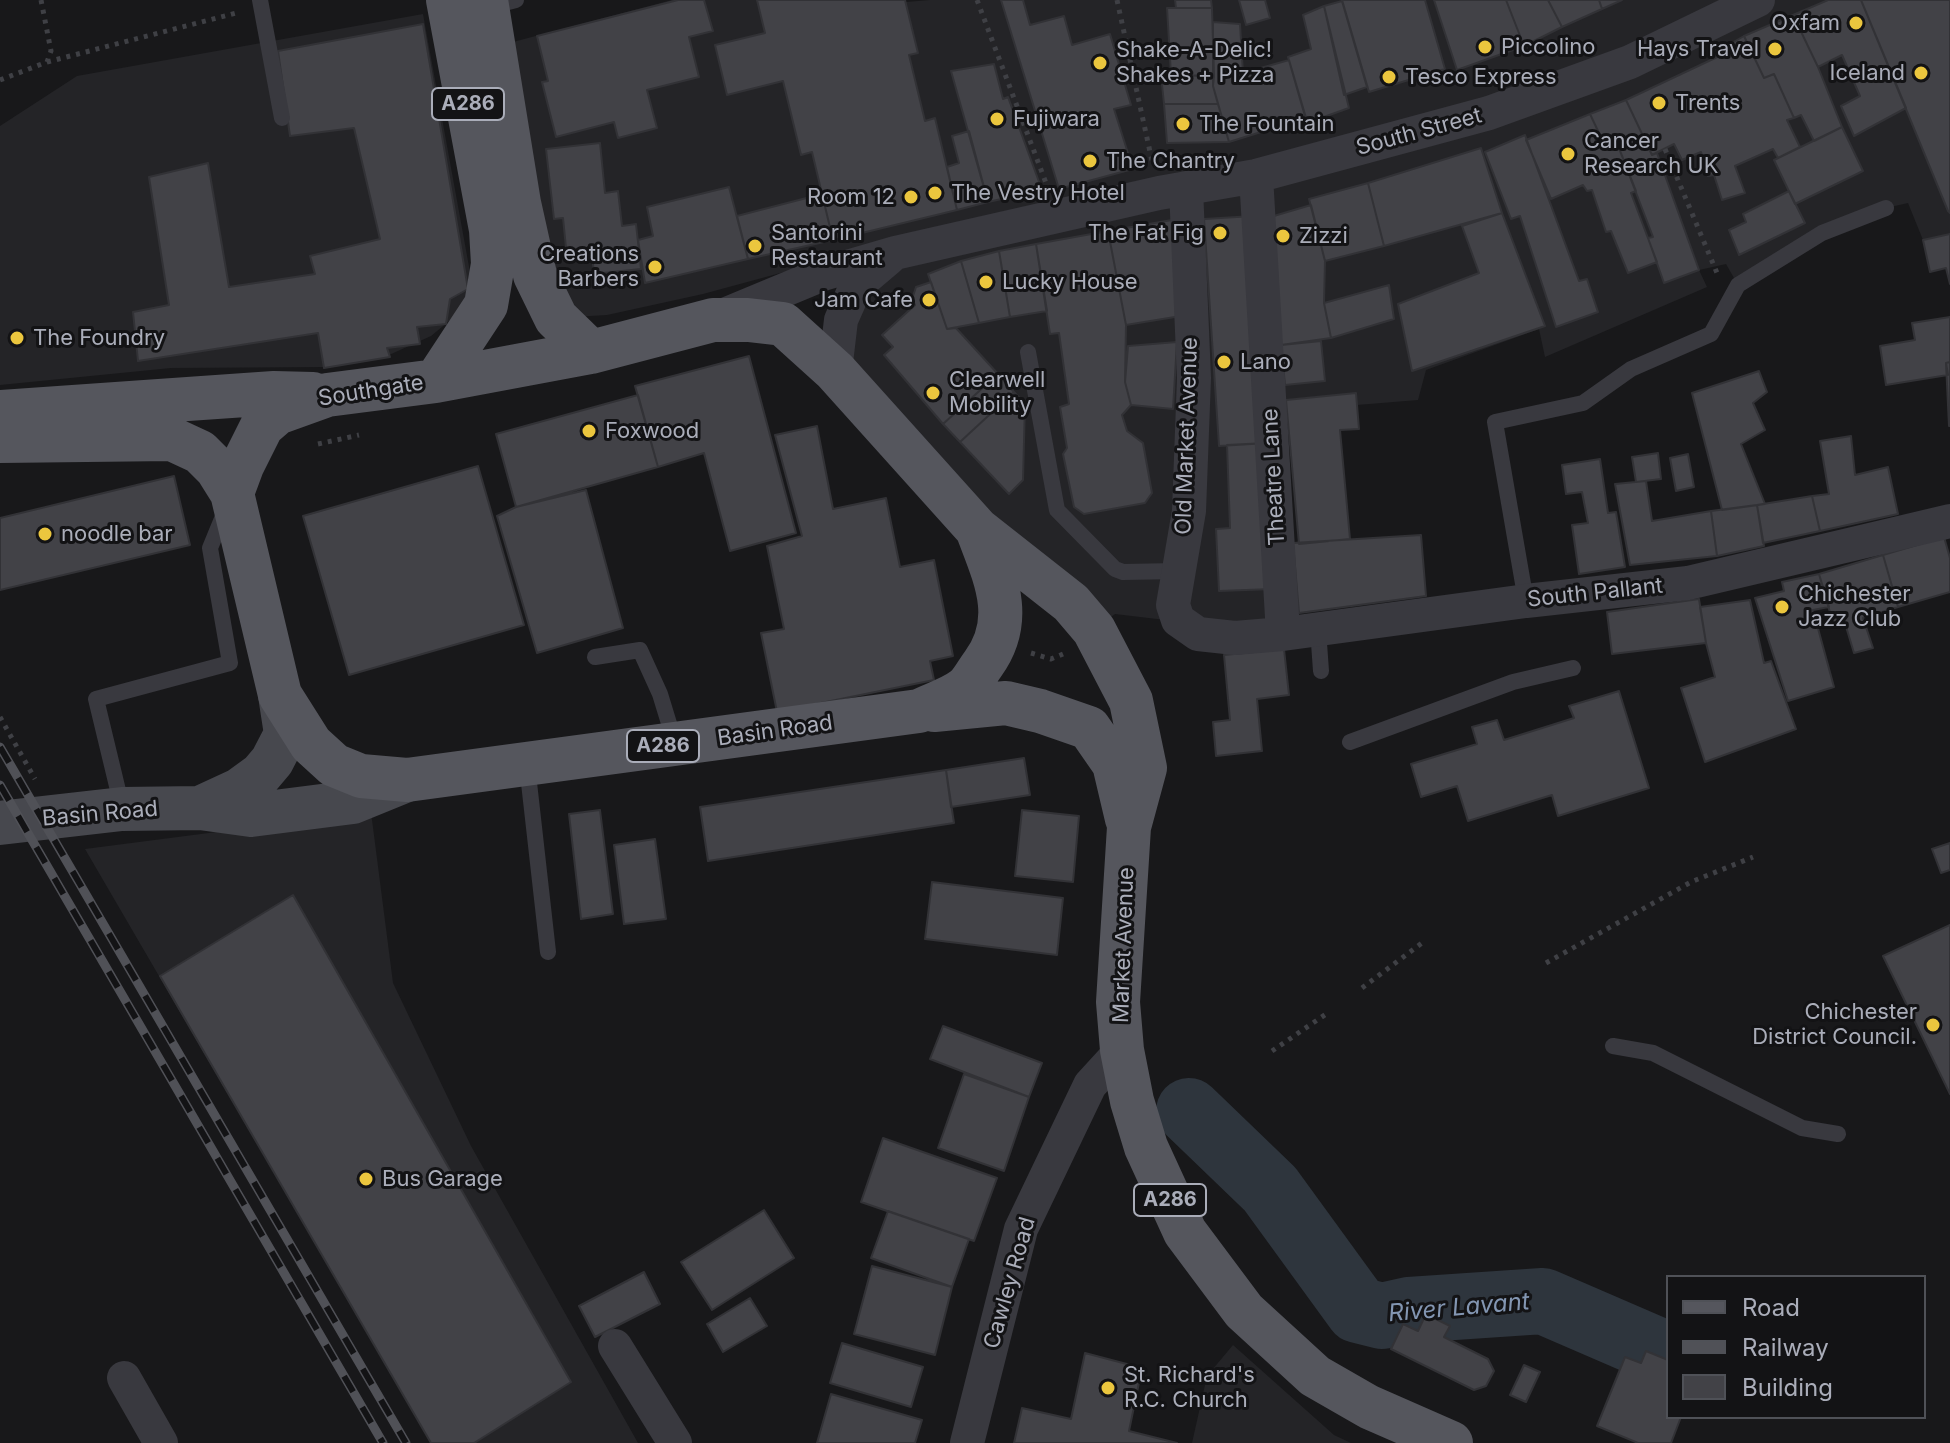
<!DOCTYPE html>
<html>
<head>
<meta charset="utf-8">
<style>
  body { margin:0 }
  #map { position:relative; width:1950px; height:1443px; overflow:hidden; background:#18181a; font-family:Inter,sans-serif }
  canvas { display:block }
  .legend { position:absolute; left:1666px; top:1275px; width:260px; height:144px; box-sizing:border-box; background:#131315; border:2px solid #4f5157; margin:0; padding:10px 14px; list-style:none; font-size:24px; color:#aaadb9 }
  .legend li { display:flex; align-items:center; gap:16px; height:40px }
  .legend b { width:40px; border:2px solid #4f5157 }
</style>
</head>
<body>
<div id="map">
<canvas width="1950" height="1443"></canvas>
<ul class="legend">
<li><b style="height:10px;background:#55565d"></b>Road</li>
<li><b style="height:10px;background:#505157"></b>Railway</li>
<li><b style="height:22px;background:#424247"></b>Building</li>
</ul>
</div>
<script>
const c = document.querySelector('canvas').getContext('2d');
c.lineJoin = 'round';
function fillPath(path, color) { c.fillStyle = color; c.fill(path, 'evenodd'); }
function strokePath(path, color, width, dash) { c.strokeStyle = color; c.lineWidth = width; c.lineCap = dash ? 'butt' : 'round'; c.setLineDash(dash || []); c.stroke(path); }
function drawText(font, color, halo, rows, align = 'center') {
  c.font = font + ' Inter,sans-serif'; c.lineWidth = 6; c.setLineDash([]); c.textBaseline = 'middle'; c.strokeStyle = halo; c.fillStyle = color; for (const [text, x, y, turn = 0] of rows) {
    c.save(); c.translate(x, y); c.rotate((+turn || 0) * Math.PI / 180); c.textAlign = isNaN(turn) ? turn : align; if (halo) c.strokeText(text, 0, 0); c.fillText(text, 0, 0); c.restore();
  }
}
fillPath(new Path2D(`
  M672,0H905L906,2L930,0H1950V234L1923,240L1908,203L1886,208L1738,285L1726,264L1699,270L1707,287L1545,357L1539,329L1426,370L1418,400L1357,405L1355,393L1270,401L1283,634L1115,614L1094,630L835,371L856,286L821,262L703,294L607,315L556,318L494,47Z
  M423,14L472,283L466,302L454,317L431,336L389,355L326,367L171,368L0,385V126L77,76Z
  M371,812L393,983L471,1146L638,1443H431L85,849Z
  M1233,1345L1334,1435L1351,1443H1192L1207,1376Z`), '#242427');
strokePath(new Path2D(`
  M1189,1111L1270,1189L1358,1310L1382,1316L1409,1310L1543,1301L1668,1355`), '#2e353d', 66);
const building = new Path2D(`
  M678,0H704L713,31L689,37L699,77L647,90L657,128L618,138L614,122L556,137L542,82L548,81L537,36Z
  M757,0H905L918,53L909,55L925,121L935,118L957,210L833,240L812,152L801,155L783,81L727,95L715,45L765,33Z
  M1001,0H1023L1030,25L1064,16L1072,45L1110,34L1131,105L1114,109L1133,169L1059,189Z
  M1175,0H1211L1212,8H1176Z
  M1239,0H1265L1270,18L1246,25Z
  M1342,0H1425L1445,69L1369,92Z
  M1434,0H1506L1524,46L1457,70Z
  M1506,0H1548L1562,27L1524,46Z
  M1548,0H1599L1602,9L1562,27Z
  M1599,0H1622L1602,9Z
  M1828,0H1861L1906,108L1854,136L1841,106L1860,96L1842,55L1818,67L1793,15Z
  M1861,0H1950V213L1948,211Z
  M1342,1L1367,87L1344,95L1324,6Z
  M1324,6L1349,108L1307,123L1288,57L1311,49L1303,15Z
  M1167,8H1212L1214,76L1171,75Z
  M1793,15L1818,67L1842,127L1814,141L1801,115L1794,118L1774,74L1764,78L1744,36Z
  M1213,22L1240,24L1243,73L1289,60L1306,118L1229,142L1213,86Z
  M423,24L468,289L450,299L446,324L417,327L420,344L387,348L390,357L324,368L318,333L138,361L133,312L169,305L149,177L208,163L229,287L315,274L310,256L380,239L354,128L290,136L278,51Z
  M1744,36L1764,78L1774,74L1794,118L1787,120L1800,147L1778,158L1773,149L1735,166L1745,193L1722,200L1714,175L1708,176L1701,152L1682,160L1674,144L1652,155L1626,100L1730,51V44Z
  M994,64L1003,99L1008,97L1042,190L988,202L951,71Z
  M1161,75L1214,76L1213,86L1218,104H1164Z
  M1626,100L1652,155L1657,153L1699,270L1664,283L1648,238L1653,237L1617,143L1606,148L1590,114Z
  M1164,104H1218L1229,142L1167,143Z
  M1590,114L1606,148L1617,143L1636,191L1631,193L1657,262L1628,273L1611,231L1606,232L1592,190L1587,191L1583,185L1551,199L1526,140Z
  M1842,127L1863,171L1795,204L1774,160Z
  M969,131L988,202L957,210L947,167L959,163L952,136Z
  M1525,135L1579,281L1587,279L1598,312L1556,327L1520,216L1511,219L1485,152Z
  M600,143L605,193L618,191L622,226L636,224L641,269L594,274L592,255L567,258L563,218L554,219L546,149Z
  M1481,148L1502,213L1384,246L1368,183Z
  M1368,183L1384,246L1325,261L1309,199Z
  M729,187L748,259L645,283L638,240L653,236L647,207Z
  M1789,191L1805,223L1739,255L1729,230L1746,222L1743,214Z
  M822,194L833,240L748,259L737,216Z
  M1311,205L1325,261L1324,303L1331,338L1281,345L1267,218Z
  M1502,213L1545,326L1412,371L1398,304L1479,273L1462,226Z
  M1253,216L1267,443L1219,446L1204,219Z
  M1172,220L1181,316L1126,325L1108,231Z
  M1108,231L1126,325L1125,382L1131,405L1122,415L1127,431L1143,443L1152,493L1145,503L1084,514L1074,507L1063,454L1067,448L1060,407L1069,404L1059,333L1050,334L1036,244Z
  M1950,234V284L1946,268L1930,272L1923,240Z
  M1036,244L1047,311L1010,317L999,251Z
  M999,251L1010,317L979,323L961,261Z
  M961,261L979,323L947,329L928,274Z
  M931,282L947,329L956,328L998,374L943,424L884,355L893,347L882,335L915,305L912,299L916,287Z
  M1389,285L1394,319L1331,338L1324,303Z
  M1950,317V362L1946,363L1948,375L1886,385L1880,346L1915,340L1912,323Z
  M1321,341L1325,381L1285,385L1281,345Z
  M1177,342L1173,409L1131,405L1125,382L1128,346Z
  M749,356L796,533L730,551L704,453L658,467L635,386Z
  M1950,362V426H1949L1946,363Z
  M1759,371L1767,392L1753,403L1765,430L1741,444L1765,504L1722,510L1692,393Z
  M998,374L1014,392L960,442L943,424Z
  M1014,392L1025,404L1023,480L1009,494L960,442Z
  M1356,393L1359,429L1340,430L1350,539L1299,544L1286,400Z
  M638,395L658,467L516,507L496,434Z
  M817,426L833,509L886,498L900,567L934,560L953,656L930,661L934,680L777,712L761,633L784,629L767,546L802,536L775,435Z
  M1851,436L1855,475L1888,467L1898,514L1820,531L1812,496L1829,494L1820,441Z
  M1267,443L1273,589L1219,591L1216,529L1230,528L1227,445Z
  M1658,453L1661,479L1636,482L1632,457Z
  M1688,454L1694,487L1676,491L1670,458Z
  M1600,459L1608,513L1616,512L1625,567L1579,574L1572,525L1588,523L1582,492L1566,494L1562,465Z
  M478,466L524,625L349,675L303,516Z
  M174,476L190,545L0,590V518Z
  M1646,481L1652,521L1711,511L1717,556L1630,565L1615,484Z
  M586,490L623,628L537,653L497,516L516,507Z
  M1812,496L1820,531L1763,543L1757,505Z
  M1757,505L1764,546L1717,556L1711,511Z
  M1421,535L1426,596L1299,613L1293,543Z
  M1944,537L1950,558V592L1898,607L1883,555Z
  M1883,555L1898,607L1863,618L1873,648L1854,653L1844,620L1833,623L1819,574Z
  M1819,574L1829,607L1813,610L1834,687L1788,701L1755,598L1784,591L1782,582Z
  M1699,599L1706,643L1612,654L1607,612Z
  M1750,600L1764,663L1771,661L1796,729L1705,762L1681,688L1715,677L1706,643L1700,607Z
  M1284,649L1289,695L1257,699L1262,751L1216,756L1213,722L1230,720L1224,655Z
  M1619,691L1649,788L1558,816L1552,795L1468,821L1457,786L1421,797L1411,764L1477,744L1472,727L1497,720L1504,740L1574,718L1569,706Z
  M1024,758L1030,795L951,807L946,770Z
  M946,770L954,823L708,861L700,807Z
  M600,810L613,914L581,919L569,814Z
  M1022,810L1079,816L1073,882L1015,876Z
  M655,839L666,919L624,924L614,845Z
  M1950,843V870L1941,873L1932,849Z
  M932,882L1063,898L1057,955L925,939Z
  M293,895L571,1382L474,1443H431L160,976Z
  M1950,925V1094L1883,956Z
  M943,1026L1042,1063L1029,1097L930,1059Z
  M964,1074L1029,1097L1004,1171L938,1148Z
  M883,1138L997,1178L974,1241L861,1202Z
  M764,1210L794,1258L712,1310L681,1262Z
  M888,1211L969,1239L952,1287L871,1258Z
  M872,1266L952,1287L935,1355L854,1334Z
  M644,1272L660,1304L595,1337L579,1306Z
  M750,1298L767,1326L723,1352L707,1324Z
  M1426,1314L1450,1326L1444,1337L1488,1359L1494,1371L1486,1386L1474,1390L1391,1349L1403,1324L1418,1331Z
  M842,1343L923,1367L911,1407L830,1383Z
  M1646,1351L1668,1360V1417H1681L1671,1443H1638L1597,1426L1625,1357L1641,1363Z
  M1085,1353L1142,1368L1129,1431L1177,1443H1014L1022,1408L1071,1419Z
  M1524,1365L1540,1372L1526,1402L1510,1395Z
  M831,1394L922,1420L915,1443H817Z`);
fillPath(building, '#424247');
strokePath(building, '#323236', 2);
strokePath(new Path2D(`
  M977,0L1046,183
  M1117,0L1152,161
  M47,62L236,13
  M0,80L47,62L51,51L41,0
  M1665,149L1717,273
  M318,444L359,435
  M1031,653L1051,659L1063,654
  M0,717L35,779
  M1546,963L1691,882L1753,857
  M1362,988L1426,940
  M1272,1051L1329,1012`), '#3f4045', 5, [4, 6]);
strokePath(new Path2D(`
  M260,0L282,118
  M489,7L516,0
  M1028,352L1057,510L1115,569L1123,572L1178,571
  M1526,601L1495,422L1583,403L1631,369L1711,334L1738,285L1822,233L1886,208
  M1318,629L1321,671
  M595,657L640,650L660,694L675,743
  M1350,742L1513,682L1573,668
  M527,765L548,952
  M122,807L96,699L230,663L210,548L226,509
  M1613,1046L1653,1053L1802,1128L1838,1134`), '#39393f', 16);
strokePath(new Path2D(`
  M1256,176L1283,634
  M1186,188L1194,378L1189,511L1173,605L1178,620L1198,634L1235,638L1283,634L1526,601L1688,583L1950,521
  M722,316L823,274L895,253L1159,193L1256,176L1489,113L1630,62L1758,0
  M835,371L841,320L856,286L889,258
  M615,1346L675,1443
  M124,1378L161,1443
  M967,1443L1021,1229L1090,1085L1122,1050`), '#39393f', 34);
strokePath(new Path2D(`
  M200,808L239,790L261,774L272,761L286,734L280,695
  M0,823L122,809L200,808L251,815L353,802L407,780`), '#47484e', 44);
strokePath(new Path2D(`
  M486,0L519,203L535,275L556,318L591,352
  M436,381L486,305L493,264L491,230L448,0
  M0,412L274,393L313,394
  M0,441L172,439L200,452L217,469L232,493
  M977,529C995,577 1016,619 983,664C977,672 971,684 964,689C951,699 933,704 919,711L407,780L361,776L334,765L311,744L280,695L232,493L242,466L262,426L277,413L327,395L436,381L591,352L713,320H748L783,324L835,371L977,529L1071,603L1094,630L1131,701L1145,768L1129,827L1118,1002L1122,1050L1132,1101L1146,1147L1185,1232L1244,1311L1315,1376L1369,1407L1451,1443
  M934,710L1006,703L1040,711L1089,728L1114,764L1127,819`), '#55565d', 44);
const rail = new Path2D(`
  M0,747L406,1443
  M0,785L383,1443`);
strokePath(rail, '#505157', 9);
strokePath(rail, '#131315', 6, [18]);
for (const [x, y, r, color] of [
  [1856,23,8,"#ebc63e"],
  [1485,47,8,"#ebc63e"],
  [1775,49,8,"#ebc63e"],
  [1100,63,8,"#ebc63e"],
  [1921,73,8,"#ebc63e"],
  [1389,77,8,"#ebc63e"],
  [1659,103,8,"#ebc63e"],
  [997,119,8,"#ebc63e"],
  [1183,124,8,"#ebc63e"],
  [1568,154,8,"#ebc63e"],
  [1090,161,8,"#ebc63e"],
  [935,193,8,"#ebc63e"],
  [911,197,8,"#ebc63e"],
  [1220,233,8,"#ebc63e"],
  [1283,236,8,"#ebc63e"],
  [755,246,8,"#ebc63e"],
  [655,267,8,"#ebc63e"],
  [986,282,8,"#ebc63e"],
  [929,300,8,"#ebc63e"],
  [17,338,8,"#ebc63e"],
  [1224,362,8,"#ebc63e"],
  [933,393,8,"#ebc63e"],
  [589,431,8,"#ebc63e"],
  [45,534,8,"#ebc63e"],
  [1782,607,8,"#ebc63e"],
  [1933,1025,8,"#ebc63e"],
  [366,1179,8,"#ebc63e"],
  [1108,1388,8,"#ebc63e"]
]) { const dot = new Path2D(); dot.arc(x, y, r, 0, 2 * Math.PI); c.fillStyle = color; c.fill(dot); strokePath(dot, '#131315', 3); }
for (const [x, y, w] of [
  [468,104,72],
  [663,746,72],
  [1170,1200,72]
]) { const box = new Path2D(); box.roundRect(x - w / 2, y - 16, w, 32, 6); c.fillStyle = '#131315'; c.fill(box); strokePath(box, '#aaadb9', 2); }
drawText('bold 20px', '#aaadb9', null, [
  ["A286",468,104],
  ["A286",663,746],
  ["A286",1170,1200]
]);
drawText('22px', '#aaadb9', '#131315', [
  ["Oxfam",1840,23,"right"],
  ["Piccolino",1501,47],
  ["Hays Travel",1759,49,"right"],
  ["Shake-A-Delic!",1116,50],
  ["Shakes + Pizza",1116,75],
  ["Iceland",1905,73,"right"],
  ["Tesco Express",1405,77],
  ["Trents",1675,103],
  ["Fujiwara",1013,119],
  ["The Fountain",1199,124],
  ["Cancer",1584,141],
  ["Research UK",1584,166],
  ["The Chantry",1106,161],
  ["The Vestry Hotel",951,193],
  ["Room 12",895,197,"right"],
  ["Santorini",771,233],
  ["Restaurant",771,258],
  ["The Fat Fig",1204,233,"right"],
  ["Zizzi",1299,236],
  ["Creations",639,254,"right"],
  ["Barbers",639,279,"right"],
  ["Lucky House",1002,282],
  ["Jam Cafe",913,300,"right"],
  ["The Foundry",33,338],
  ["Lano",1240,362],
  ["Clearwell",949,380],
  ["Mobility",949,405],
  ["Foxwood",605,431],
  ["noodle bar",61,534],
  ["Chichester",1798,594],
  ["Jazz Club",1798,619],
  ["Chichester",1917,1012,"right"],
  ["District Council.",1917,1037,"right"],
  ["Bus Garage",382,1179],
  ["St. Richard's",1124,1375],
  ["R.C. Church",1124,1400]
], 'left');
drawText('22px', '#aaadb9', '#131315', [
  ["South Street",1419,132,-15],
  ["Southgate",371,391,-9],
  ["Old Market Avenue",1187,436,-88],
  ["Theatre Lane",1274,477,-93],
  ["South Pallant",1595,593,-6],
  ["Basin Road",775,731,-8],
  ["Basin Road",100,814,-5],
  ["Market Avenue",1124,945,-88],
  ["Cawley Road",1010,1283,-74]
]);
drawText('italic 24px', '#8396b2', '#131315', [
  ["River Lavant",1459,1308,-5]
]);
</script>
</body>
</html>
